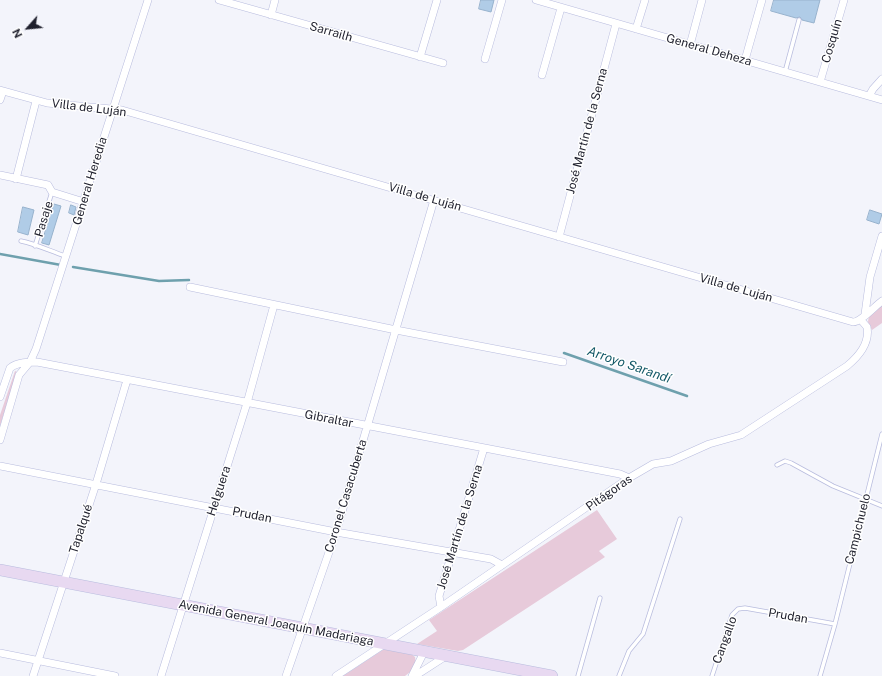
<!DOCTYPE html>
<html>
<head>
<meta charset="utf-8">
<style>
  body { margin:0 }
  #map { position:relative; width:882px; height:676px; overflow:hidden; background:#f3f4fb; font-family:"Public Sans",sans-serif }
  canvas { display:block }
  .north { position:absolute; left:8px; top:8px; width:40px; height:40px; -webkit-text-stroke:3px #fff; paint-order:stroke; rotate:243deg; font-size:11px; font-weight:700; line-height:16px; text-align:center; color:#1f202d }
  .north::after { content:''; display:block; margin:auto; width:14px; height:18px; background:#1f202d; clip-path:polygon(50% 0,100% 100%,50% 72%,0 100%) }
</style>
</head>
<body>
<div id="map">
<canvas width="882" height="676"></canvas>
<div class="north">N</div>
</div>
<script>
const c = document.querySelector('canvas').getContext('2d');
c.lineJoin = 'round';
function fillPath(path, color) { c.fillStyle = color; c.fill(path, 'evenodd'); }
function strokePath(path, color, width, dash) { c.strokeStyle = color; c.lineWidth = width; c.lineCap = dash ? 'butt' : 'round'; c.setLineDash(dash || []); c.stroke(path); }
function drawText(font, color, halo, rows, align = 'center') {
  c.font = font + ' "Public Sans",sans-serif'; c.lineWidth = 3; c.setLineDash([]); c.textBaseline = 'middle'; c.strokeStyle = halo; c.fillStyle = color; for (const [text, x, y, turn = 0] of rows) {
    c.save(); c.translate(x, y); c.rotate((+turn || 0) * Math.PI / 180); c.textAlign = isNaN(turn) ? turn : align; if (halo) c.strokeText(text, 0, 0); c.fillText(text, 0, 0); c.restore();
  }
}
fillPath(new Path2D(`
  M882,305V323L872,330L868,322L869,315Z
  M15,371L17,372L0,426V415Z
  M597,510L617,539L599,551L605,557L463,650L458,651L417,644L437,631L429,620Z
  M384,649L410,653L415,657C417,665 411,672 405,676H343Z`), '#e7cada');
strokePath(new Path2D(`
  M0,254L61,265
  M73,267L159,281L189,280
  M564,353L687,396`), '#6ea0ad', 2.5);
const building = new Path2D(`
  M481,0H494L491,12L479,9Z
  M774,0H820L814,23L802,20L800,17L796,18L771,11Z
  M54,204L61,206L49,245L42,243Z
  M71,205L76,207L74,215L69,213Z
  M23,207L34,210L28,235L18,232Z
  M870,210L882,214L879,224L867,220Z`);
fillPath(building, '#b0cce7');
strokePath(building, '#97b2cd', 1);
const service = new Path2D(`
  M785,72L799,20
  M21,241C36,244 50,251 65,256
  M35,246L52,192
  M777,465L785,461L791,463L833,486L882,506
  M578,676L600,598
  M619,676L629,651L643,634L680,519
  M712,676L732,615L738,609L745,608L835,624
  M820,676L835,624L882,434`);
const minor = new Path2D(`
  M219,0L443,63
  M536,0L882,100
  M271,15L275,0
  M636,29L645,0
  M690,45L702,0
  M420,57L437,0
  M485,59L502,0
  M745,60L762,0
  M542,75L561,8
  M820,82L844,0
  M0,90L47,103L122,110L853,322C861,322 874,307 882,301
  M869,96L873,89L882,79
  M0,100L3,91
  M0,175L48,185L52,192L84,202
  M16,179L36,101
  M559,237L616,24
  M190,287L396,330L563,362
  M865,314L870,277L882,236
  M0,397L10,368C17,362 29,362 37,362L620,474L629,478
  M0,440L19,375L30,362L36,349L148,0
  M0,466L336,532L491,559L502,565
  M441,607L439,596L484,448
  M0,653L115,676
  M33,676L96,484L127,380
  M161,676L247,403L274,305
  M286,676L336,532L434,200
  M336,676L441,607L629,478L653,464L671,461L709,444L741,435L847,366C858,357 870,343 867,327L861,320
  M412,676L424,652
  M415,676L446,656`);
const secondary = new Path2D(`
  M0,570L552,676`);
strokePath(service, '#b8bcde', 5);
strokePath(minor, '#b8bcde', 8);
strokePath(secondary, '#b8bcde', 12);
strokePath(service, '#fff', 3.5);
strokePath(minor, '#fff', 7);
strokePath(secondary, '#e8d9f1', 11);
drawText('12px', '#1f202d', '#fff', [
  ["Sarrailh",331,32,16],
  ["Cosquín",832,41,-74],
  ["General Deheza",709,50,16],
  ["Villa de Luján",89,108,7],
  ["José Martín de la Serna",587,131,-75],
  ["General Heredia",90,181,-73],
  ["Villa de Luján",425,197,16],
  ["Pasaje",44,219,-73],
  ["Villa de Luján",736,288,16],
  ["Gibraltar",329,419,11],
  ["Helguera",219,491,-72],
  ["Pitágoras",609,493,-35],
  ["Coronel Casacuberta",346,496,-73],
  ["Prudan",252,515,11],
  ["José Martín de la Serna",460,527,-73],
  ["Tapalqué",81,529,-72],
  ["Campichuelo",858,529,-76],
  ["Prudan",788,616,10],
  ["Avenida General Joaquín Madariaga",276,623,11],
  ["Cangallo",725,640,-70]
]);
drawText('italic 13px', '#125867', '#fff', [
  ["Arroyo Sarandí",629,365,19]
]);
</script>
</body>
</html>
